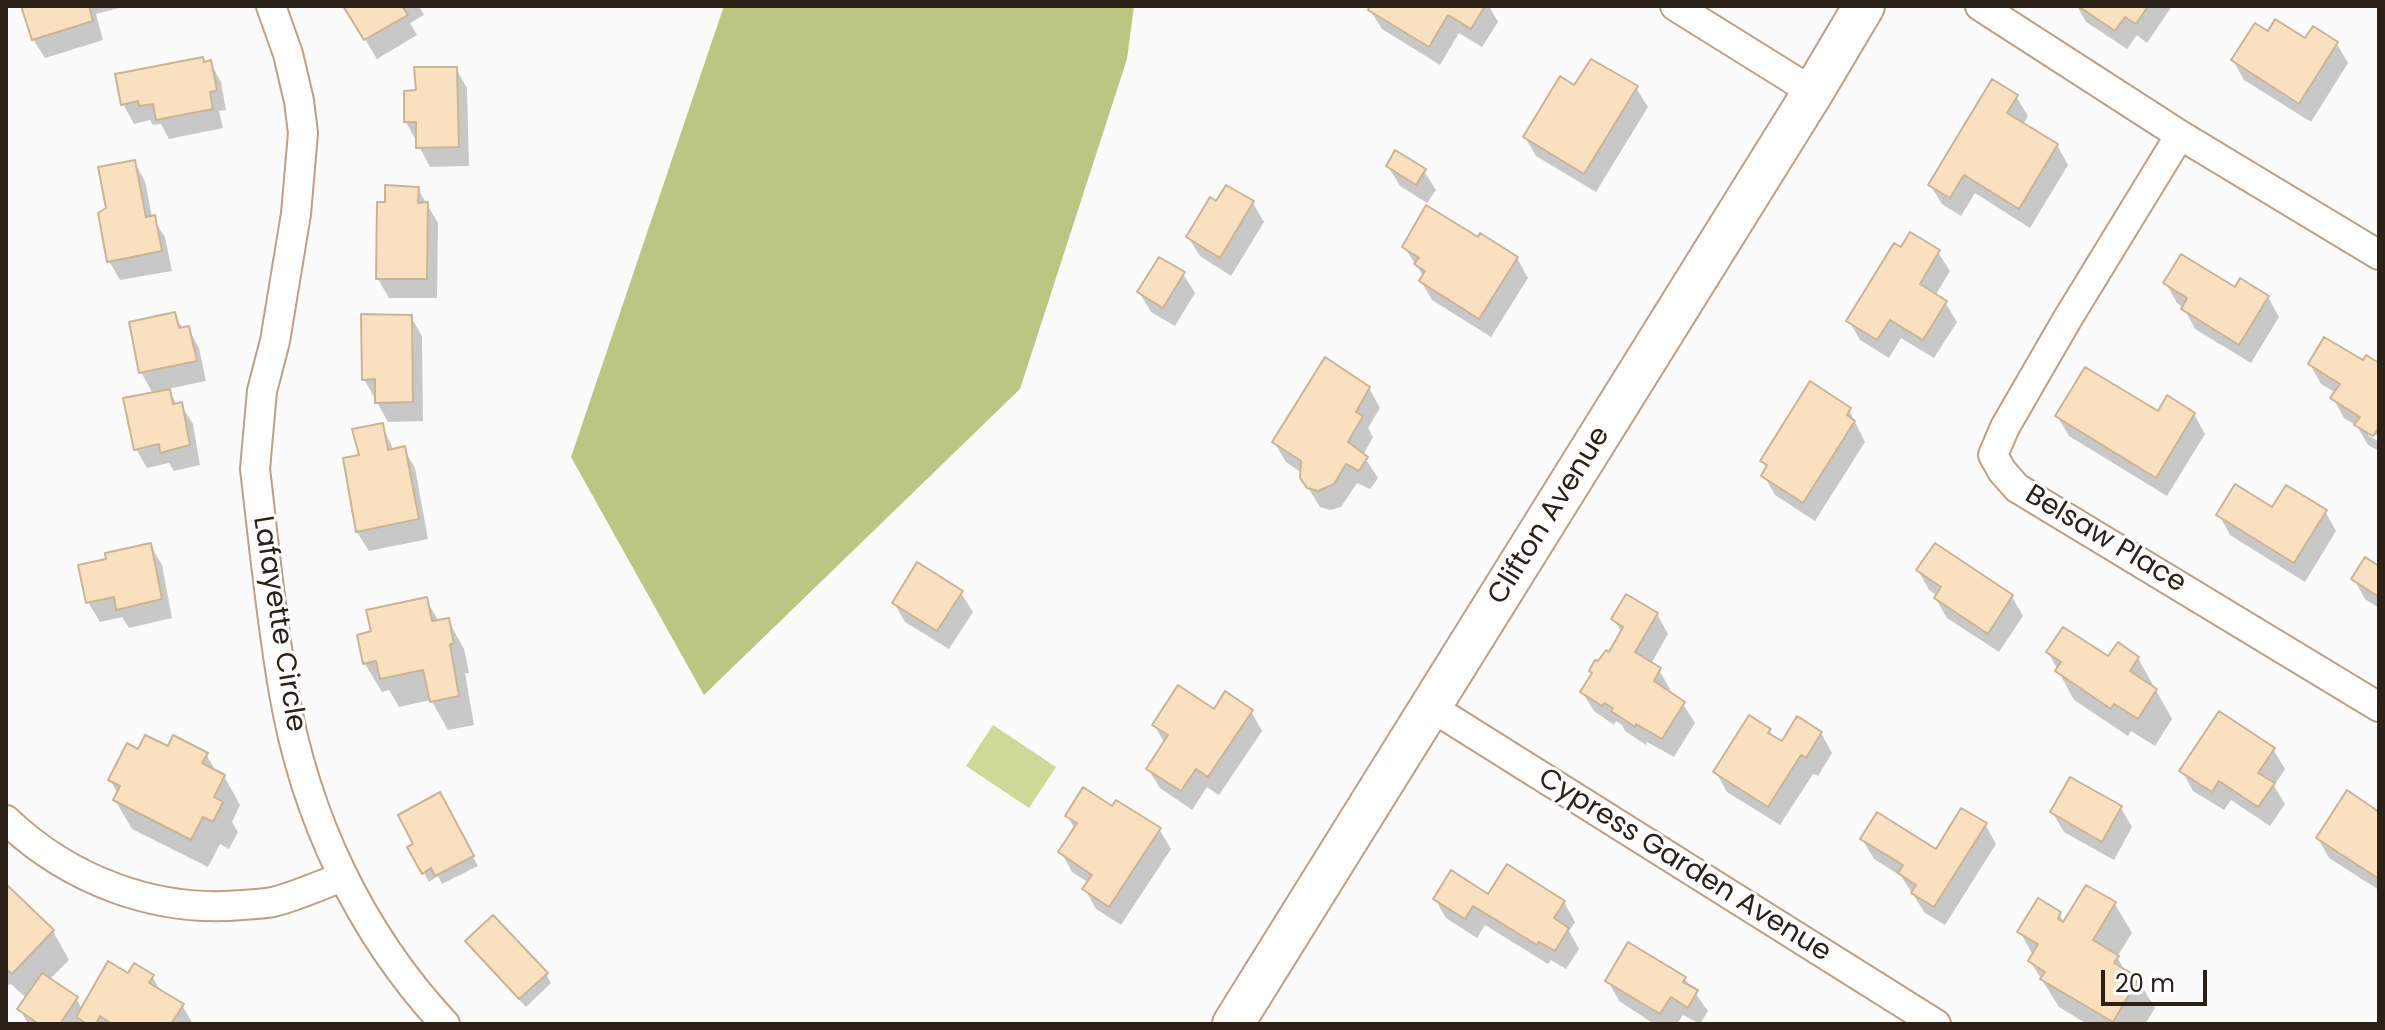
<!DOCTYPE html>
<html>
<head>
<meta charset="utf-8">
<style>
  body { margin:0 }
  #map { position:relative; width:2385px; height:1030px; overflow:hidden; background:#fbfbfb; font-family:Poppins,sans-serif }
  canvas { display:block }
  .frame { position:absolute; inset:0; border:8px solid #2b2016; pointer-events:none }
  .scale { position:absolute; left:2101px; top:970px; width:106px; height:36px; box-sizing:border-box; border:4px solid #2b2016; border-top:0; padding-left:10px; font-size:24px; line-height:28px; white-space:nowrap; color:#2b2016; -webkit-text-stroke:6px #fff; paint-order:stroke }
</style>
</head>
<body>
<div id="map">
<canvas width="2385" height="1030"></canvas>
<div class="frame"></div>
<div class="scale">20 m</div>
</div>
<script>
const c = document.querySelector('canvas').getContext('2d');
c.lineJoin = 'round';
function fillPath(path, color) { c.fillStyle = color; c.fill(path, 'evenodd'); }
function strokePath(path, color, width, dash) { c.strokeStyle = color; c.lineWidth = width; c.lineCap = dash ? 'butt' : 'round'; c.setLineDash(dash || []); c.stroke(path); }
function drawText(font, color, halo, rows, align = 'center') {
  c.font = font + ' Poppins,sans-serif'; c.lineWidth = 6; c.setLineDash([]); c.textBaseline = 'middle'; c.strokeStyle = halo; c.fillStyle = color; for (const [text, x, y, turn = 0] of rows) {
    c.save(); c.translate(x, y); c.rotate((+turn || 0) * Math.PI / 180); c.textAlign = isNaN(turn) ? turn : align; if (halo) c.strokeText(text, 0, 0); c.fillText(text, 0, 0); c.restore();
  }
}
fillPath(new Path2D(`
  M993,725L1056,767L1029,808L966,766Z`), '#cdd996');
fillPath(new Path2D(`
  M724,6H1134L1127,59L1020,389L704,695L571,457Z`), '#bac780');
fillPath(new Path2D(`
  M23,6H123V7L96,14L103,40L45,58L33,39Z
  M345,6H419L424,15L410,23L417,35L377,59Z
  M1373,6H1489L1498,22L1482,47L1459,33L1440,65L1382,29L1370,10Z
  M2077,6H2172L2147,43L2137,35L2127,49L2086,22Z
  M2313,29L2337,44L2348,63L2311,122L2244,80L2233,60L2306,41Z
  M210,62L221,82L226,110L219,111L223,128L169,139L161,124L153,125L150,120L134,124L123,104Z
  M456,69L467,88L469,166L430,167L406,122L418,92Z
  M1636,88L1648,107L1596,192L1536,156L1525,137Z
  M2016,96L2028,116L2023,125L2057,145L2068,165L2030,228L1975,193L1961,216L1942,204L1930,185Z
  M134,162L145,181L152,217L165,237L172,271L120,280L109,261V210Z
  M1388,166L1424,171L1436,190L1427,203L1400,186Z
  M418,189L438,223L437,298H389L378,279L388,204Z
  M1253,203L1264,222L1231,276L1200,256L1188,237L1217,204Z
  M1478,239L1517,258L1528,278L1491,337L1432,300L1421,281L1424,277L1404,247Z
  M1901,250L1938,252L1950,271L1935,296L1945,302L1957,322L1934,358L1901,338L1889,358L1860,340L1849,321Z
  M1183,274L1195,293L1175,326L1151,312L1139,292Z
  M2166,283L2236,290L2268,297L2279,317L2251,363L2195,329L2184,308L2177,303Z
  M174,314L183,329L188,328L199,348L206,381L168,389L177,405H181L193,424L200,465L174,471L169,463L147,468L136,449L153,394L141,372Z
  M411,317L422,336L423,421L388,422L364,379Z
  M2363,363L2379,365V437L2368,430V435L2379,442V451L2368,445L2357,426L2344,418L2333,398L2336,393L2321,384L2310,364Z
  M1369,388L1380,408L1368,428L1373,437L1363,455L1378,478L1370,489L1357,483L1341,507L1330,510L1320,507L1302,478V473L1286,462L1274,442Z
  M1849,410L1865,442L1815,521L1775,495L1764,476L1767,469L1762,461Z
  M2194,414L2205,434L2167,496L2069,436L2057,416Z
  M382,425L394,451L404,449L415,468L428,539L369,551L357,532Z
  M2273,510L2325,511L2336,531L2305,582L2230,535L2219,515Z
  M150,545L162,565L172,618L129,628L122,617L100,622L88,602L109,561Z
  M1935,546L2012,597L2023,616L1999,652L1947,618L1936,599L1938,596L1929,590L1918,570Z
  M2379,568V608L2365,599L2354,579Z
  M961,593L973,612L949,649L905,622L894,603Z
  M426,599L439,622L448,620L464,649L469,673H465L474,725L448,730L431,700L399,707L389,690L382,692L365,664L359,636L374,633Z
  M1657,614L1668,634L1651,664L1659,670L1670,689L1668,693L1683,704L1695,723L1674,757L1647,742L1646,745L1625,731L1622,725L1616,721L1614,725L1594,711L1582,692L1622,633L1614,619Z
  M2048,652L2138,658L2172,719L2155,746L2131,731L2128,736L2074,700Z
  M1215,711H1251L1262,731L1219,795L1207,787L1192,810L1160,788L1148,769L1165,744L1154,725Z
  M1769,730L1774,739L1782,744L1821,733L1832,753L1818,776L1813,774L1780,825L1727,792L1716,772Z
  M169,749L206,754L217,773L224,776L240,805L232,822L238,832L229,849L220,844L208,867L132,829L115,800L118,794L110,780L139,752Z
  M2273,749L2285,769L2274,786L2285,804L2270,826L2231,800L2224,810L2193,791L2182,771Z
  M439,795L478,866L442,884L438,876L429,882L410,848L416,844Z
  M2121,808L2132,827L2114,860L2064,832L2052,812Z
  M1113,809L1159,829L1171,849L1121,925L1096,909L1085,889L1089,883L1072,872L1061,852L1075,829L1067,816Z
  M2379,814V890L2329,858L2318,838Z
  M1985,824L1996,844L1945,925L1925,913L1901,876L1874,859L1862,839L1936,851Z
  M6,887L53,931L69,960L49,980L76,998L82,1009L129,976H152L161,992L182,1005L193,1024H28L20,1009L27,999L11,984L6,986Z
  M1489,897L1564,902L1575,922L1569,931L1579,949L1566,969L1551,960L1548,964L1485,925L1477,938L1446,918L1435,899Z
  M2115,904L2132,933L2117,957L2126,973L2138,980L2155,1008L2145,1024H2087L2059,1007L2030,961L2033,955L2020,932L2059,914L2065,924Z
  M468,941L546,974L551,983L526,1007L473,951Z
  M1685,979L1708,1011L1700,1024L1683,1015L1677,1024H1654L1619,1001L1608,981Z`), '#0003');
const building = new Path2D(`
  M21,6H89L93,21L32,40Z
  M343,6H402L408,15L364,40Z
  M1370,6H1485L1471,29L1448,15L1429,47L1368,10Z
  M2078,6H2148L2136,24L2125,17L2115,31Z
  M2275,19L2305,38L2313,26L2338,42L2299,104L2231,60L2255,23L2268,31Z
  M203,57L204,62L211,60L217,90L210,92L213,109L156,120L153,104L139,106L138,101L121,105L115,74Z
  M1591,59L1638,86L1584,174L1523,137L1560,76L1574,85Z
  M414,67H457L459,147L416,148V122H404V91L416,90Z
  M1992,79L2018,95L2007,113L2058,144L2019,209L1964,175L1950,198L1928,185Z
  M1395,150L1426,169L1416,185L1386,166Z
  M135,160L146,217L155,215L162,251L107,262L98,213L106,208L98,167Z
  M385,185L419,187L418,203L428,202L427,279H376L377,202H385Z
  M1226,185L1254,201L1220,258L1186,237L1210,197L1216,201Z
  M1426,205L1478,237L1480,233L1518,257L1479,319L1419,281L1425,271L1414,264L1419,258L1402,247Z
  M1910,232L1940,250L1920,284L1947,301L1923,340L1890,320L1877,340L1846,321L1894,243L1901,247Z
  M2181,254L2235,287L2240,278L2269,296L2239,345L2181,309L2187,298L2163,283Z
  M1159,257L1185,272L1163,308L1137,292Z
  M175,312L179,328L189,326L197,361L139,373L129,322Z
  M361,314L412,315L413,402L375,403V379L362,380Z
  M2324,337L2363,360L2366,355L2379,363V427L2373,436L2354,425L2360,417L2330,398L2340,384L2308,364Z
  M1325,357L1370,387L1356,412L1363,416L1348,442L1368,457L1359,471L1346,464L1334,484L1318,491L1307,488L1300,478L1301,461L1272,442Z
  M2085,367L2158,411L2167,395L2195,413L2156,478L2055,416Z
  M1810,381L1851,408L1847,415L1855,421L1803,503L1761,476L1767,465L1760,461Z
  M170,389L173,404L182,402L190,445L160,453L159,444L134,450L123,398Z
  M383,423L388,450L405,446L419,519L356,532L343,458L359,455L352,429Z
  M2235,484L2272,507L2286,485L2327,510L2294,563L2216,515Z
  M151,543L162,599L116,610L114,597L86,603L78,565L106,559L105,553Z
  M1935,543L2013,595L1988,634L1934,598L1941,587L1916,570Z
  M2365,557L2379,566V597L2351,579Z
  M917,562L963,591L937,631L892,603Z
  M1626,594L1658,613L1635,652L1661,668L1654,681L1685,702L1662,739L1636,724L1635,727L1611,711L1613,708L1604,703L1602,706L1580,692L1592,673L1589,671L1595,660L1598,661L1606,650L1609,652L1623,627L1611,619Z
  M427,597L432,621L449,618L454,644H450L459,696L430,702L423,670L380,679L376,661L363,664L357,635L371,631L366,610Z
  M2063,627L2108,656L2118,642L2139,657L2130,671L2157,689L2138,719L2114,704L2111,709L2055,671L2061,662L2046,652Z
  M1178,685L1214,709L1225,691L1253,710L1208,777L1196,769L1181,791L1146,769L1168,735L1152,725Z
  M2219,711L2275,748L2258,773L2275,783L2258,807L2219,781L2212,792L2179,771Z
  M1749,715L1771,729L1768,733L1782,741L1797,716L1822,732L1806,758L1801,755L1768,807L1713,772Z
  M145,735L168,746L173,735L208,753L202,763L225,775L214,797L223,802L213,822L203,817L191,840L113,800L120,786L108,780L127,743L138,749Z
  M2070,777L2122,806L2102,842L2050,812Z
  M1083,787L1112,806L1116,800L1161,828L1109,907L1082,889L1092,875L1058,852L1077,823L1065,816Z
  M2347,790L2379,812V879L2316,838Z
  M440,792L474,856L435,876L431,868L422,874L407,847L413,844L398,815Z
  M1961,808L1987,823L1934,907L1911,893L1916,885L1898,873L1903,865L1860,839L1877,812L1936,849Z
  M1507,864L1565,901L1554,918L1569,928L1555,951L1539,942L1537,945L1473,906L1465,919L1433,899L1451,870L1488,894Z
  M6,884L54,930L12,974L6,969Z
  M2086,885L2116,902L2093,940L2119,956L2114,963L2139,978L2113,1022L2040,979L2045,972L2028,961L2038,944L2017,932L2038,898L2061,912L2058,919L2063,922Z
  M493,915L548,973L519,999L465,941Z
  M1628,942L1686,977L1683,982L1698,990L1688,1008L1671,997L1660,1014L1605,981Z
  M108,961L128,973L134,963L154,975L149,983L184,1004L171,1024H112L100,1016L96,1024H87L76,1017Z
  M42,973L78,997L60,1024H39L17,1009Z`);
fillPath(building, '#f9e1c0');
strokePath(building, '#cbb494', 2);
const minor = new Path2D(`
  M271,6L288,54L299,101L303,133L296,214L275,341L262,391L255,469C264,544 271,619 284,693C305,816 360,933 445,1024
  M1675,6L1813,92
  M1980,6L2180,135
  M2379,255L2180,135L2068,318L2005,427L1993,455L2002,471L2017,488L2379,707
  M1431,707L1936,1024
  M6,820C69,880 155,913 242,905C252,904 263,904 273,902C297,896 320,885 343,877`);
const secondary = new Path2D(`
  M1233,1024L1813,92L1864,6`);
strokePath(minor, '#bca086', 32);
strokePath(secondary, '#bca086', 44);
strokePath(minor, '#fff', 28);
strokePath(secondary, '#fff', 40);
drawText('28px', '#2b2016', '#fff', [
  ["Clifton Avenue",1550,516,-58],
  ["Belsaw Place",2105,540,31],
  ["Lafayette Circle",278,624,81],
  ["Cypress Garden Avenue",1684,866,32]
]);
</script>
</body>
</html>
